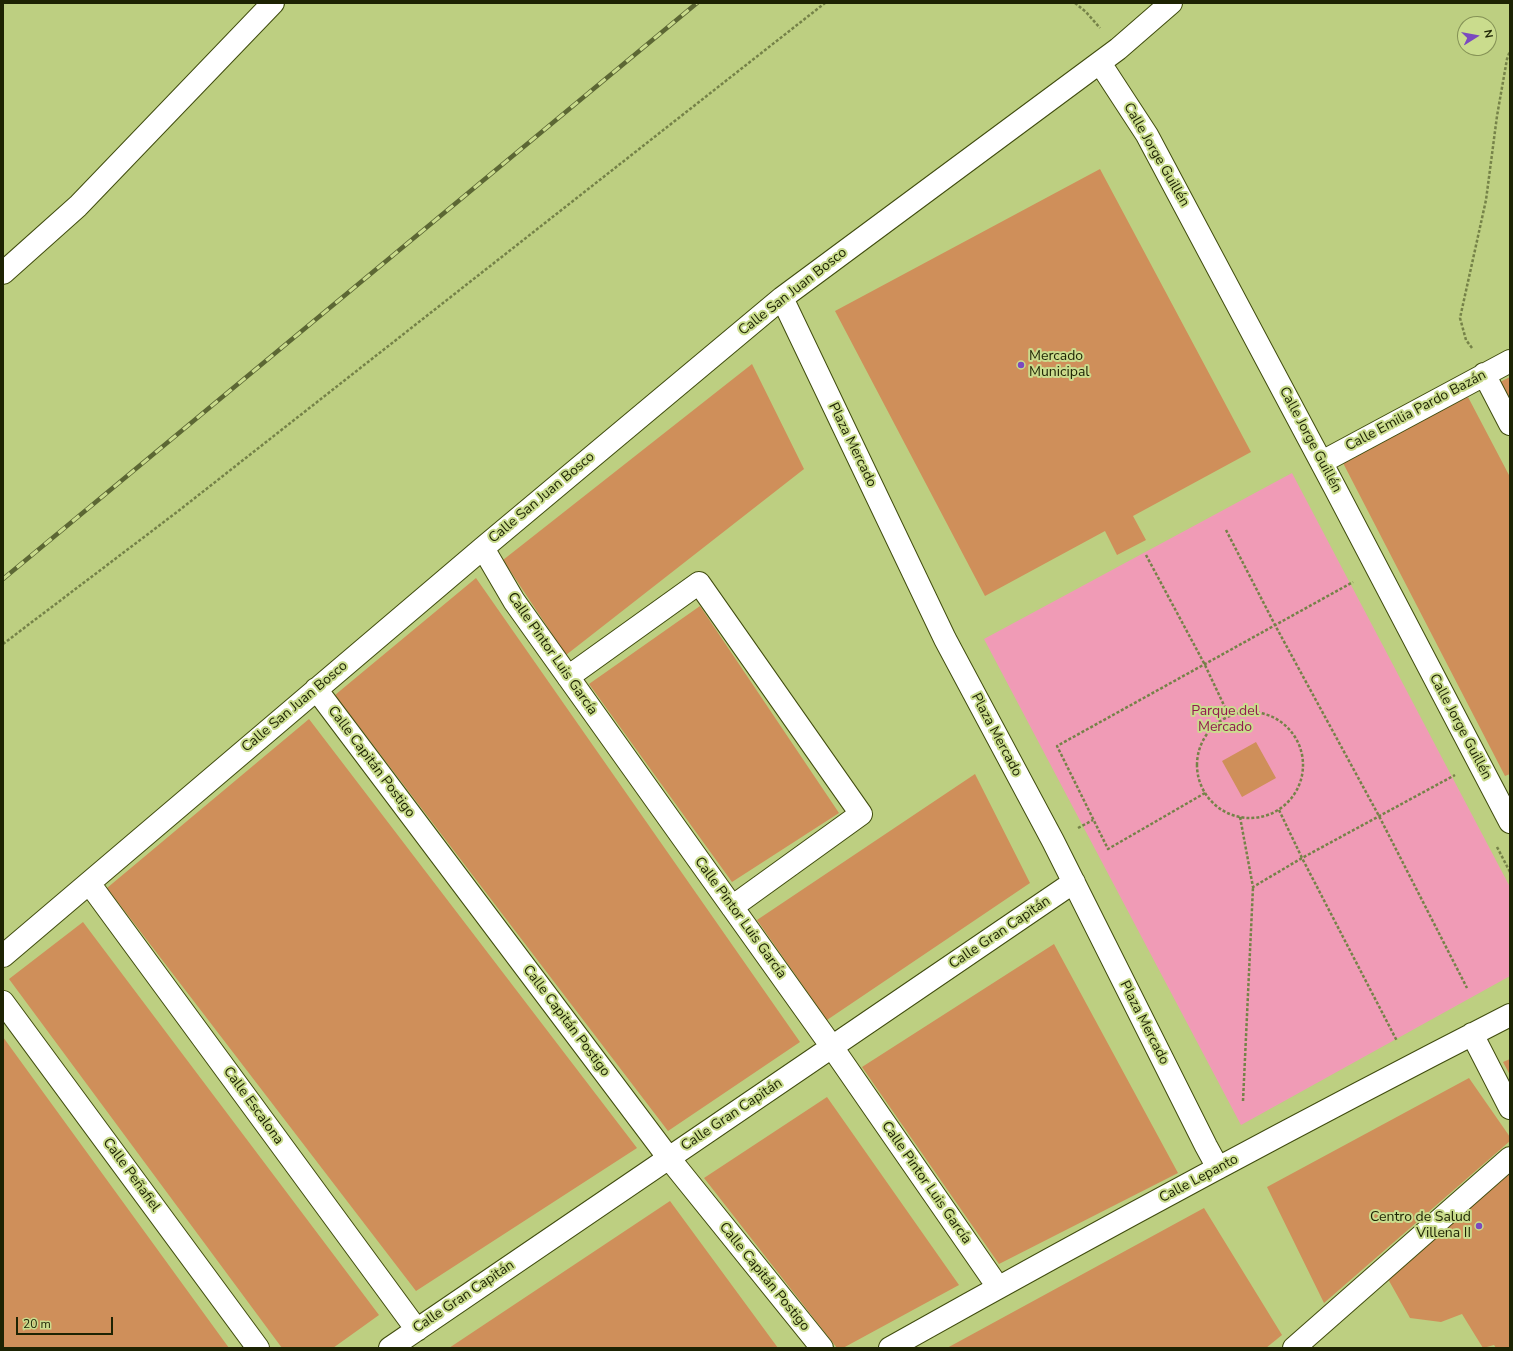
<!DOCTYPE html>
<html>
<head>
<meta charset="utf-8">
<style>
  body { margin:0 }
  #map { position:relative; width:1513px; height:1351px; overflow:hidden; background:#bdcf81; font-family:"Nunito Sans",sans-serif }
  canvas { display:block }
  .frame { position:absolute; inset:0; border:4px solid #1d2303; pointer-events:none }
  .north { position:absolute; left:1457px; top:16px; width:40px; height:40px; box-sizing:border-box; background:#cadc8d; border:1px solid #859256; border-radius:50%; rotate:79deg; font-size:11px; font-weight:700; line-height:16px; text-align:center; color:#1d2303 }
  .north::after { content:''; display:block; margin:auto; width:14px; height:18px; background:#7b49c0; clip-path:polygon(50% 0,100% 100%,50% 72%,0 100%) }
  .scale { position:absolute; left:16px; top:1317px; width:97px; height:18px; box-sizing:border-box; border:2px solid #1d2303; border-top:0; padding-left:5px; font-size:12px; line-height:14px; white-space:nowrap; color:#1d2303; -webkit-text-stroke:3px #cadc8d; paint-order:stroke }
</style>
</head>
<body>
<div id="map">
<canvas width="1513" height="1351"></canvas>
<div class="frame"></div>
<div class="north">N</div>
<div class="scale">20 m</div>
</div>
<script>
const c = document.querySelector('canvas').getContext('2d');
c.lineJoin = 'round';
function fillPath(path, color) { c.fillStyle = color; c.fill(path, 'evenodd'); }
function strokePath(path, color, width, dash) { c.strokeStyle = color; c.lineWidth = width; c.lineCap = dash ? 'butt' : 'round'; c.setLineDash(dash || []); c.stroke(path); }
function drawText(font, color, halo, rows, align = 'center') {
  c.font = font + ' "Nunito Sans",sans-serif'; c.lineWidth = 4; c.setLineDash([]); c.textBaseline = 'middle'; c.strokeStyle = halo; c.fillStyle = color; for (const [text, x, y, turn = 0] of rows) {
    c.save(); c.translate(x, y); c.rotate((+turn || 0) * Math.PI / 180); c.textAlign = isNaN(turn) ? turn : align; if (halo) c.strokeText(text, 0, 0); c.fillText(text, 0, 0); c.restore();
  }
}
fillPath(new Path2D(`
  M1292,473L1510,887V976L1241,1125L984,639Z`), '#f09bb6');
fillPath(new Path2D(`
  M1100,169L1251,452L1133,516L1146,540L1117,555L1105,531L985,596L835,311Z
  M752,364L804,469L566,655L503,560Z
  M1510,377V401L1500,382Z
  M1468,397L1510,477V774L1505,776L1342,461Z
  M476,578L800,1042L668,1131L335,695Z
  M700,606L839,813L732,882L589,684Z
  M309,719L637,1148L416,1291L107,888Z
  M1256,742L1276,778L1242,797L1222,761Z
  M975,774L1030,883L827,1020L757,920Z
  M83,922L379,1315L333,1348H282L9,979Z
  M1054,944L1178,1173L999,1264L862,1067Z
  M3,1037L229,1348H3Z
  M1510,1059V1075L1503,1062Z
  M1469,1078L1510,1137V1141L1324,1303L1267,1187Z
  M827,1097L959,1285L843,1348H837L704,1178Z
  M1510,1173V1348H1496L1494,1345L1483,1348L1462,1314L1441,1322L1410,1318L1388,1279Z
  M670,1201L778,1348H449Z
  M1204,1208L1282,1335L1266,1348H947Z`), '#cf8f5a');
const minor = new Path2D(`
  M1100,63L1147,135L1335,488L1510,822
  M3,273L78,206L273,3
  M782,298L945,639L1053,841L1206,1146L1218,1168
  M1484,374L1510,424
  M1322,462L1510,361
  M483,548L514,601L832,1047L998,1287
  M568,677L699,583L861,814L732,907
  M316,689L668,1157L822,1348
  M89,883L417,1330
  M3,956L483,548L782,298L1118,49L1171,3
  M3,1002L258,1348
  M1472,1034L1510,1108
  M390,1348L1074,882
  M890,1348C1095,1233 1301,1122 1510,1015
  M1294,1348L1510,1158`);
strokePath(minor, '#404c0e', 24);
strokePath(new Path2D(`
  M1075,3L1086,12L1100,28
  M1472,348L1466,340L1460,318L1486,200L1497,116L1507,59L1510,51
  M1226,530L1275,625L1379,816L1467,988
  M1146,555L1205,665L1229,716
  M3,644L177,512L825,3
  M1197 765a53 53 0 1 1 106 0a53 53 0 1 1-106 0Z
  M1205,793L1108,849L1057,746L1353,582
  M1279,810L1302,858L1397,1041
  M1240,817L1253,887L1302,858L1455,775
  M1078,828L1093,820
  M1497,847L1510,872
  M1243,1101L1253,887`), '#758248', 2.5, [3, 2]);
strokePath(minor, '#fff', 22);
const rail = new Path2D(`
  M3,579L697,3`);
strokePath(rail, '#5c6734', 4.5);
strokePath(rail, '#cadc8d', 3, [9]);
for (const [x, y, r, color] of [
  [1021,365,4,"#7b49c0"],
  [1479,1226,4,"#7b49c0"]
]) { const dot = new Path2D(); dot.arc(x, y, r, 0, 2 * Math.PI); c.fillStyle = color; c.fill(dot); strokePath(dot, '#cadc8d', 1.5); }
drawText('14px', '#1d2303', '#cadc8d', [
  ["Calle Jorge Guillén",1156,155,60],
  ["Calle San Juan Bosco",793,292,-38],
  ["Calle Emilia Pardo Bazán",1416,411,-28],
  ["Calle Jorge Guillén",1310,440,62],
  ["Plaza Mercado",852,445,64],
  ["Calle San Juan Bosco",542,498,-40],
  ["Calle Pintor Luis García",552,654,55],
  ["Calle San Juan Bosco",295,707,-40],
  ["Calle Jorge Guillén",1460,727,62],
  ["Plaza Mercado",996,735,62],
  ["Calle Capitán Postigo",371,762,53],
  ["Calle Pintor Luis García",740,918,54],
  ["Calle Gran Capitán",1000,933,-34],
  ["Calle Capitán Postigo",566,1021,53],
  ["Plaza Mercado",1144,1023,63],
  ["Calle Escalona",253,1106,54],
  ["Calle Gran Capitán",732,1115,-34],
  ["Calle Peñafiel",131,1175,54],
  ["Calle Lepanto",1199,1179,-28],
  ["Calle Pintor Luis García",926,1183,55],
  ["Calle Capitán Postigo",764,1277,51],
  ["Calle Gran Capitán",464,1297,-34]
]);
drawText('14px', '#1d2303', '#cadc8d', [
  ["Mercado",1029,357],
  ["Municipal",1029,373],
  ["Centro de Salud",1471,1218,"right"],
  ["Villena II",1471,1234,"right"]
], 'left');
drawText('14px', '#911a4f', '#cadc8d', [
  ["Parque del",1225,712],
  ["Mercado",1225,728]
]);
</script>
</body>
</html>
